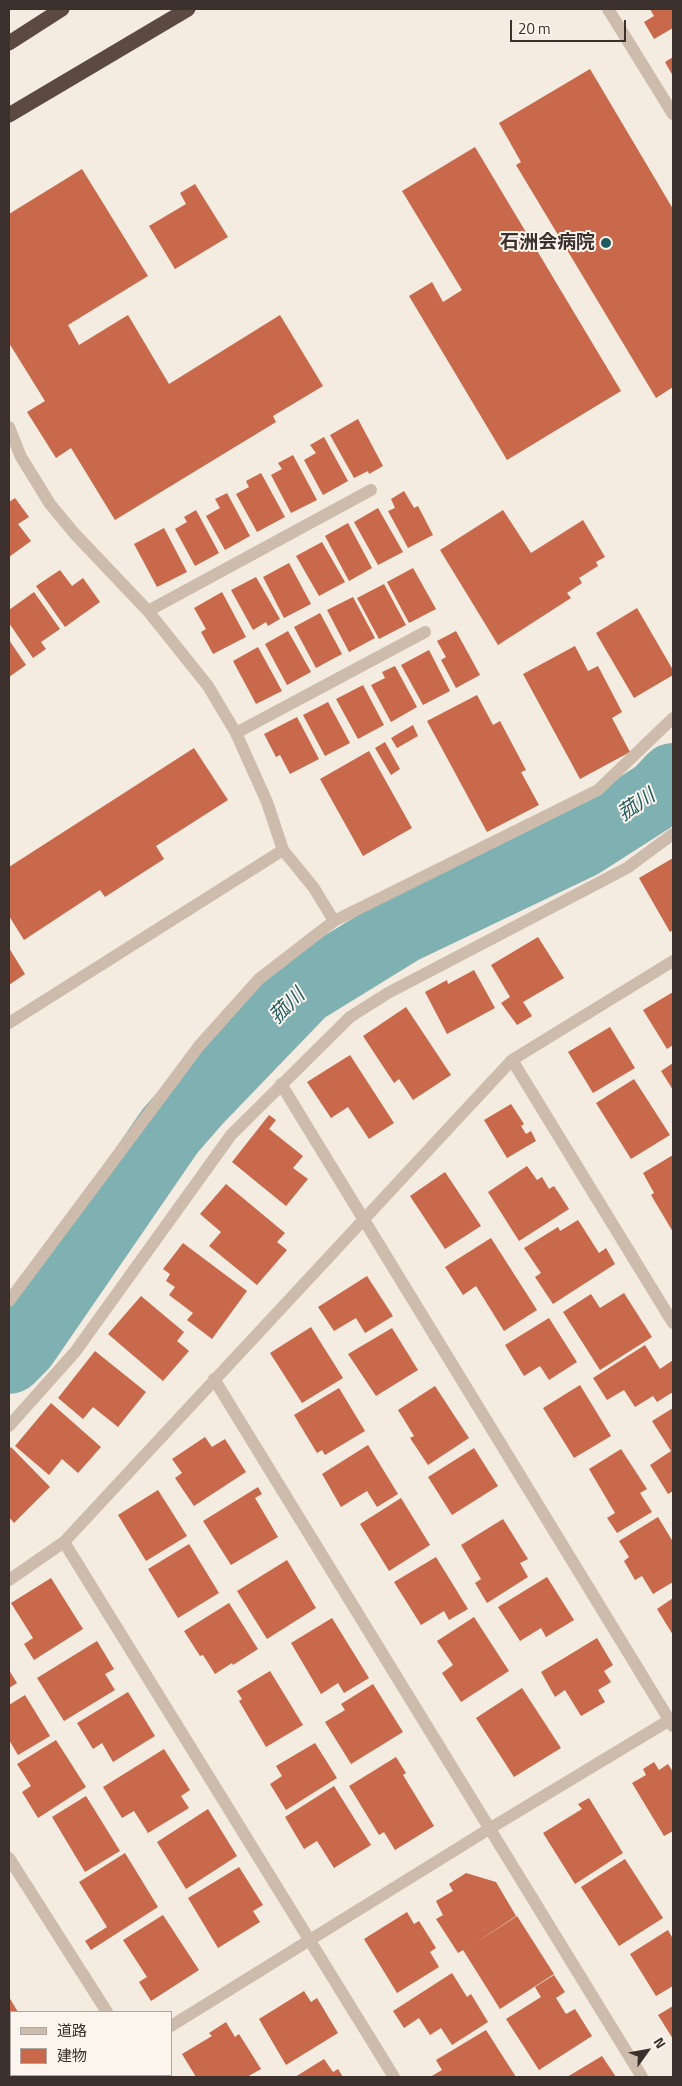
<!DOCTYPE html>
<html>
<head>
<meta charset="utf-8">
<style>
  body { margin:0 }
  #map { position:relative; width:682px; height:2086px; overflow:hidden; background:#f4ebe1; font-family:"Titillium Web","Noto Sans JP",sans-serif }
  canvas { display:block }
  .frame { position:absolute; inset:0; border:10px solid #3b302b; pointer-events:none }
  .legend { position:absolute; left:10px; top:2011px; width:162px; height:65px; box-sizing:border-box; background:#fbf5ee; border:1px solid #aea6a0; margin:0; padding:6px 9px; list-style:none; font-size:15px; color:#3b302b }
  .legend li { display:flex; align-items:center; gap:10px; height:25px }
  .legend b { width:25px; border:1px solid #aea6a0 }
  .north { position:absolute; left:622px; top:2026px; width:50px; height:50px; -webkit-text-stroke:4px #fbf5ee; paint-order:stroke; rotate:58deg; font-size:14px; font-weight:700; line-height:20px; text-align:center; color:#3b302b }
  .north::after { content:''; display:block; margin:auto; width:18px; height:22px; background:#3b302b; clip-path:polygon(50% 0,100% 100%,50% 72%,0 100%) }
  .scale { position:absolute; left:510px; top:20px; width:116px; height:22px; box-sizing:border-box; border:2px solid #3b302b; border-top:0; padding-left:6px; font-size:15px; line-height:18px; white-space:nowrap; color:#3b302b; -webkit-text-stroke:4px #fbf5ee; paint-order:stroke }
</style>
</head>
<body>
<div id="map">
<canvas width="682" height="2086"></canvas>
<div class="frame"></div>
<ul class="legend">
<li><b style="height:6px;background:#cdbbac"></b>道路</li>
<li><b style="height:14px;background:#c8694b"></b>建物</li>
</ul>
<div class="north">N</div>
<div class="scale">20 m</div>
</div>
<script>
const c = document.querySelector('canvas').getContext('2d');
c.lineJoin = 'round';
function strokePath(path, color, width, dash) { c.strokeStyle = color; c.lineWidth = width; c.lineCap = dash ? 'butt' : 'round'; c.setLineDash(dash || []); c.stroke(path); }
function fillPath(path, color) { c.fillStyle = color; c.fill(path, 'evenodd'); }
function drawText(font, color, halo, rows, align = 'center') {
  c.font = font + ' "Titillium Web","Noto Sans JP",sans-serif'; c.lineWidth = 4; c.setLineDash([]); c.textBaseline = 'middle'; c.strokeStyle = halo; c.fillStyle = color; for (const [text, x, y, turn = 0] of rows) {
    c.save(); c.translate(x, y); c.rotate((+turn || 0) * Math.PI / 180); c.textAlign = isNaN(turn) ? turn : align; if (halo) c.strokeText(text, 0, 0); c.fillText(text, 0, 0); c.restore();
  }
}
strokePath(new Path2D(`
  M9,1359L23,1345L170,1131L198,1099L303,990L402,929L580,844L658,794L673,778`), '#7fb0b2', 70);
fillPath(new Path2D(`
  M650,9H673V28L654,39L644,22L654,16Z
  M673,57V76L665,62Z
  M590,69L673,209V387L656,398L516,165L521,162L499,123Z
  M475,147L621,391L507,460L409,296L432,282L443,302L462,290L402,191Z
  M82,169L148,276L68,325L79,345L128,315L169,384L280,315L323,386L273,416L276,422L115,520L71,448L56,458L27,412L45,401L9,343V214Z
  M195,184L228,237L175,269L149,226L186,204L180,193Z
  M358,419L383,466L369,474L368,471L354,478L330,435Z
  M324,437L348,481L323,495L304,460L316,453L310,445Z
  M293,455L317,500L291,513L271,475L282,469L278,463Z
  M261,473L285,517L257,532L236,494L249,487L246,481Z
  M404,491L414,508L418,506L433,535L408,548L388,511L395,508L391,499Z
  M227,493L250,536L225,550L206,516L220,508L215,499Z
  M15,498L29,517L18,524L31,541L9,557V502Z
  M378,508L403,552L378,565L354,522Z
  M196,510L219,553L195,566L175,529L187,522L184,517Z
  M503,510L531,553L583,520L605,557L596,562L598,566L579,578L582,583L567,593L571,598L498,645L440,550Z
  M348,523L372,568L349,581L325,536Z
  M164,528L187,572L157,587L134,544Z
  M322,542L345,582L319,596L296,556Z
  M289,563L311,604L284,618L263,577Z
  M413,568L436,609L409,623L387,582Z
  M60,570L72,586L83,578L100,602L65,627L36,586Z
  M256,577L280,619L268,626L266,622L253,630L231,590Z
  M384,584L406,625L379,639L357,598Z
  M34,592L60,629L41,642L46,649L33,658L9,623V610Z
  M222,592L246,637L213,654L201,632L206,629L194,608Z
  M353,597L375,638L349,652L327,610Z
  M637,608L673,670V675L634,698L596,633Z
  M320,613L342,654L316,668L294,627Z
  M288,631L311,672L287,685L265,644Z
  M456,631L480,675L456,688L441,660L446,657L437,641Z
  M9,640L26,665L9,677Z
  M575,646L588,671L598,666L622,712L612,718L630,752L580,779L523,674Z
  M258,647L282,691L256,704L233,661Z
  M429,650L450,691L423,705L401,665Z
  M395,666L417,707L391,722L371,685L385,678L382,672Z
  M363,685L384,725L358,739L336,699Z
  M477,695L493,725L500,721L526,770L521,772L539,805L487,832L427,721Z
  M328,702L350,743L325,756L303,715Z
  M297,717L319,759L290,774L280,755L276,757L264,734Z
  M413,725L418,736L397,748L391,738Z
  M385,742L400,769L391,775L375,748Z
  M194,748L228,800L156,846L164,859L105,897L100,890L24,940L9,916V867Z
  M369,751L412,828L363,856L320,779Z
  M673,858V930L670,932L639,878Z
  M538,937L564,978L523,1002L532,1016L517,1025L501,1003L510,997L491,965Z
  M9,948L25,974L9,985Z
  M474,970L495,1008L447,1034L425,992L447,980L448,984Z
  M673,992V1045L667,1049L643,1010Z
  M406,1007L451,1075L413,1100L399,1079L394,1083L363,1036Z
  M610,1027L635,1068L593,1093L568,1052Z
  M350,1055L394,1123L369,1139L348,1107L331,1118L307,1082Z
  M673,1063V1090L661,1071Z
  M634,1079L670,1135L631,1159L596,1103Z
  M511,1104L524,1124L521,1126L526,1134L531,1131L536,1141L507,1158L484,1120Z
  M269,1115L276,1120L269,1129L303,1156L293,1168L308,1179L286,1206L232,1162Z
  M673,1155V1232L651,1195L654,1193L643,1173Z
  M527,1166L537,1180L542,1177L549,1189L554,1186L569,1209L519,1241L488,1192Z
  M445,1172L481,1226L445,1249L410,1196Z
  M226,1184L285,1233L277,1242L287,1250L257,1285L209,1246L221,1232L200,1214Z
  M578,1220L599,1253L606,1248L615,1264L553,1304L535,1277L541,1273L524,1248L558,1227L560,1231Z
  M491,1238L537,1310L504,1331L476,1286L463,1295L445,1267Z
  M183,1243L247,1291L212,1339L187,1320L193,1313L169,1295L175,1287L166,1281L170,1274L163,1269Z
  M367,1276L393,1316L365,1333L356,1318L334,1331L318,1307Z
  M624,1293L652,1337L600,1370L563,1312L591,1294L600,1308Z
  M141,1296L184,1332L177,1341L189,1351L163,1381L108,1334Z
  M549,1318L577,1362L549,1380L540,1366L524,1376L505,1345Z
  M311,1327L343,1378L302,1403L270,1353Z
  M392,1328L418,1370L376,1396L348,1354Z
  M645,1345L660,1369L673,1360V1392L657,1402L653,1396L635,1407L624,1390L607,1400L593,1378Z
  M95,1351L146,1392L118,1427L93,1407L83,1419L58,1398Z
  M580,1385L611,1436L574,1458L543,1408Z
  M435,1386L469,1438L428,1465L410,1438L414,1436L398,1410Z
  M339,1388L365,1431L325,1455L322,1450L317,1453L294,1415Z
  M51,1403L101,1447L78,1473L62,1459L49,1475L15,1446Z
  M673,1408V1491L668,1494L650,1465L671,1451L652,1421Z
  M205,1437L212,1447L225,1439L246,1472L194,1506L175,1478L182,1473L172,1459Z
  M368,1445L398,1494L377,1507L367,1491L341,1507L322,1474Z
  M11,1447L50,1487L14,1523L9,1517V1450Z
  M474,1448L498,1486L452,1515L428,1477Z
  M621,1449L647,1489L640,1493L652,1512L617,1533L607,1518L615,1513L589,1469Z
  M258,1487L262,1494L255,1498L278,1537L231,1565L203,1521Z
  M158,1490L187,1536L146,1561L118,1515Z
  M401,1498L430,1545L389,1571L360,1524Z
  M658,1517L673,1542V1582L653,1594L642,1576L635,1580L624,1561L629,1557L619,1541Z
  M503,1519L528,1559L520,1563L528,1577L487,1603L475,1583L481,1579L461,1545Z
  M189,1544L219,1593L178,1618L148,1569Z
  M436,1557L468,1609L449,1620L444,1611L421,1625L394,1582Z
  M287,1560L316,1608L267,1639L237,1591Z
  M547,1577L574,1620L546,1637L541,1628L520,1641L498,1607Z
  M51,1578L83,1629L34,1660L24,1644L33,1638L11,1603Z
  M673,1598V1635L657,1609Z
  M229,1603L258,1649L233,1665L232,1663L215,1674L203,1655L200,1656L184,1631Z
  M474,1617L509,1671L461,1702L442,1673L453,1665L437,1641Z
  M332,1618L369,1678L344,1693L338,1683L321,1694L291,1643Z
  M597,1638L613,1665L604,1671L611,1682L598,1690L605,1702L581,1716L565,1690L555,1697L541,1672Z
  M97,1641L114,1669L105,1674L115,1690L64,1721L37,1678Z
  M9,1670L17,1683L9,1688Z
  M270,1671L303,1725L266,1747L239,1701L242,1699L237,1691Z
  M373,1684L403,1732L351,1764L325,1722L345,1710L341,1704Z
  M522,1688L561,1748L514,1777L476,1718Z
  M128,1692L155,1736L113,1762L102,1743L93,1749L77,1723Z
  M25,1695L50,1736L18,1755L9,1740V1705Z
  M56,1740L86,1787L38,1818L22,1792L31,1786L17,1764Z
  M315,1743L337,1778L286,1810L270,1784L282,1776L276,1766Z
  M164,1749L190,1790L181,1796L189,1808L148,1833L134,1811L122,1818L103,1787Z
  M396,1757L406,1773L403,1775L434,1826L395,1850L384,1832L379,1835L349,1786Z
  M654,1762L659,1770L668,1764L673,1772V1831L664,1836L632,1783L646,1775L643,1769Z
  M334,1786L371,1845L334,1868L317,1841L304,1849L285,1817Z
  M86,1796L120,1851L85,1872L52,1817Z
  M589,1798L623,1853L575,1884L543,1833L582,1809L578,1804Z
  M208,1809L237,1856L186,1889L157,1842Z
  M125,1853L158,1907L91,1950L85,1941L107,1927L79,1882Z
  M625,1859L663,1918L619,1946L581,1887Z
  M239,1867L263,1905L253,1911L260,1922L218,1948L188,1898Z
  M466,1873L496,1882L516,1916L474,1944L517,1916L554,1974L500,2009L463,1950L458,1953L436,1919L443,1915L436,1901L453,1891L449,1884Z
  M407,1912L414,1924L419,1921L436,1948L430,1952L439,1967L397,1993L364,1939Z
  M163,1915L199,1970L151,2001L139,1982L147,1977L123,1940Z
  M668,1930L673,1939V1986L656,1996L630,1954Z
  M452,1973L467,1997L471,1994L488,2022L452,2045L441,2028L430,2035L419,2018L404,2028L393,2011Z
  M554,1975L565,1992L556,1998L566,2014L575,2009L592,2036L539,2070L506,2019L541,1997L535,1987Z
  M304,1991L311,2002L317,1998L338,2033L286,2065L259,2019Z
  M9,1997L18,2012H11V2056L9,2058Z
  M673,2006V2039L658,2015Z
  M226,2022L235,2037L239,2034L261,2069L247,2077H196L182,2054L212,2036L209,2033Z
  M486,2030L516,2077H430L442,2070L436,2060Z
  M602,2056L616,2077H567Z
  M324,2059L333,2072L338,2069L343,2077H295Z`), '#c8694b');
strokePath(new Path2D(`
  M608,9L673,114
  M9,427L21,457L50,504L74,533L148,611L208,686L236,733L267,802L283,850L314,888L334,921
  M148,611L371,490
  M236,733L425,632
  M9,1023L283,850
  M512,1060L673,1323
  M281,1084L673,1726
  M9,1301L199,1046L259,979L334,921L598,790L673,718
  M214,1379L642,2077
  M9,1426L75,1352L231,1135L350,1017L388,993L627,868L673,834
  M64,1542L394,2077
  M9,1580L64,1542L512,1060L673,961
  M9,1858L107,2012
  M171,2026L489,1829L673,1718
  M147,2075L148,2077
  M88,2077L92,2075`), '#cdbbac', 12);
strokePath(new Path2D(`
  M9,43L62,9
  M9,115L188,9`), '#5c4a42', 15);
for (const [x, y, r, color] of [
  [606,243,6,"#1f5a5e"]
]) { const dot = new Path2D(); dot.arc(x, y, r, 0, 2 * Math.PI); c.fillStyle = color; c.fill(dot); strokePath(dot, '#fbf5ee', 2); }
drawText('bold 19px', '#3b302b', '#fbf5ee', [
  ["石洲会病院",595,243]
], 'right');
drawText('italic 20px', '#1f5a5e', '#fbf5ee', [
  ["菰川",637,806,-34],
  ["菰川",288,1007,-45]
]);
</script>
</body>
</html>
